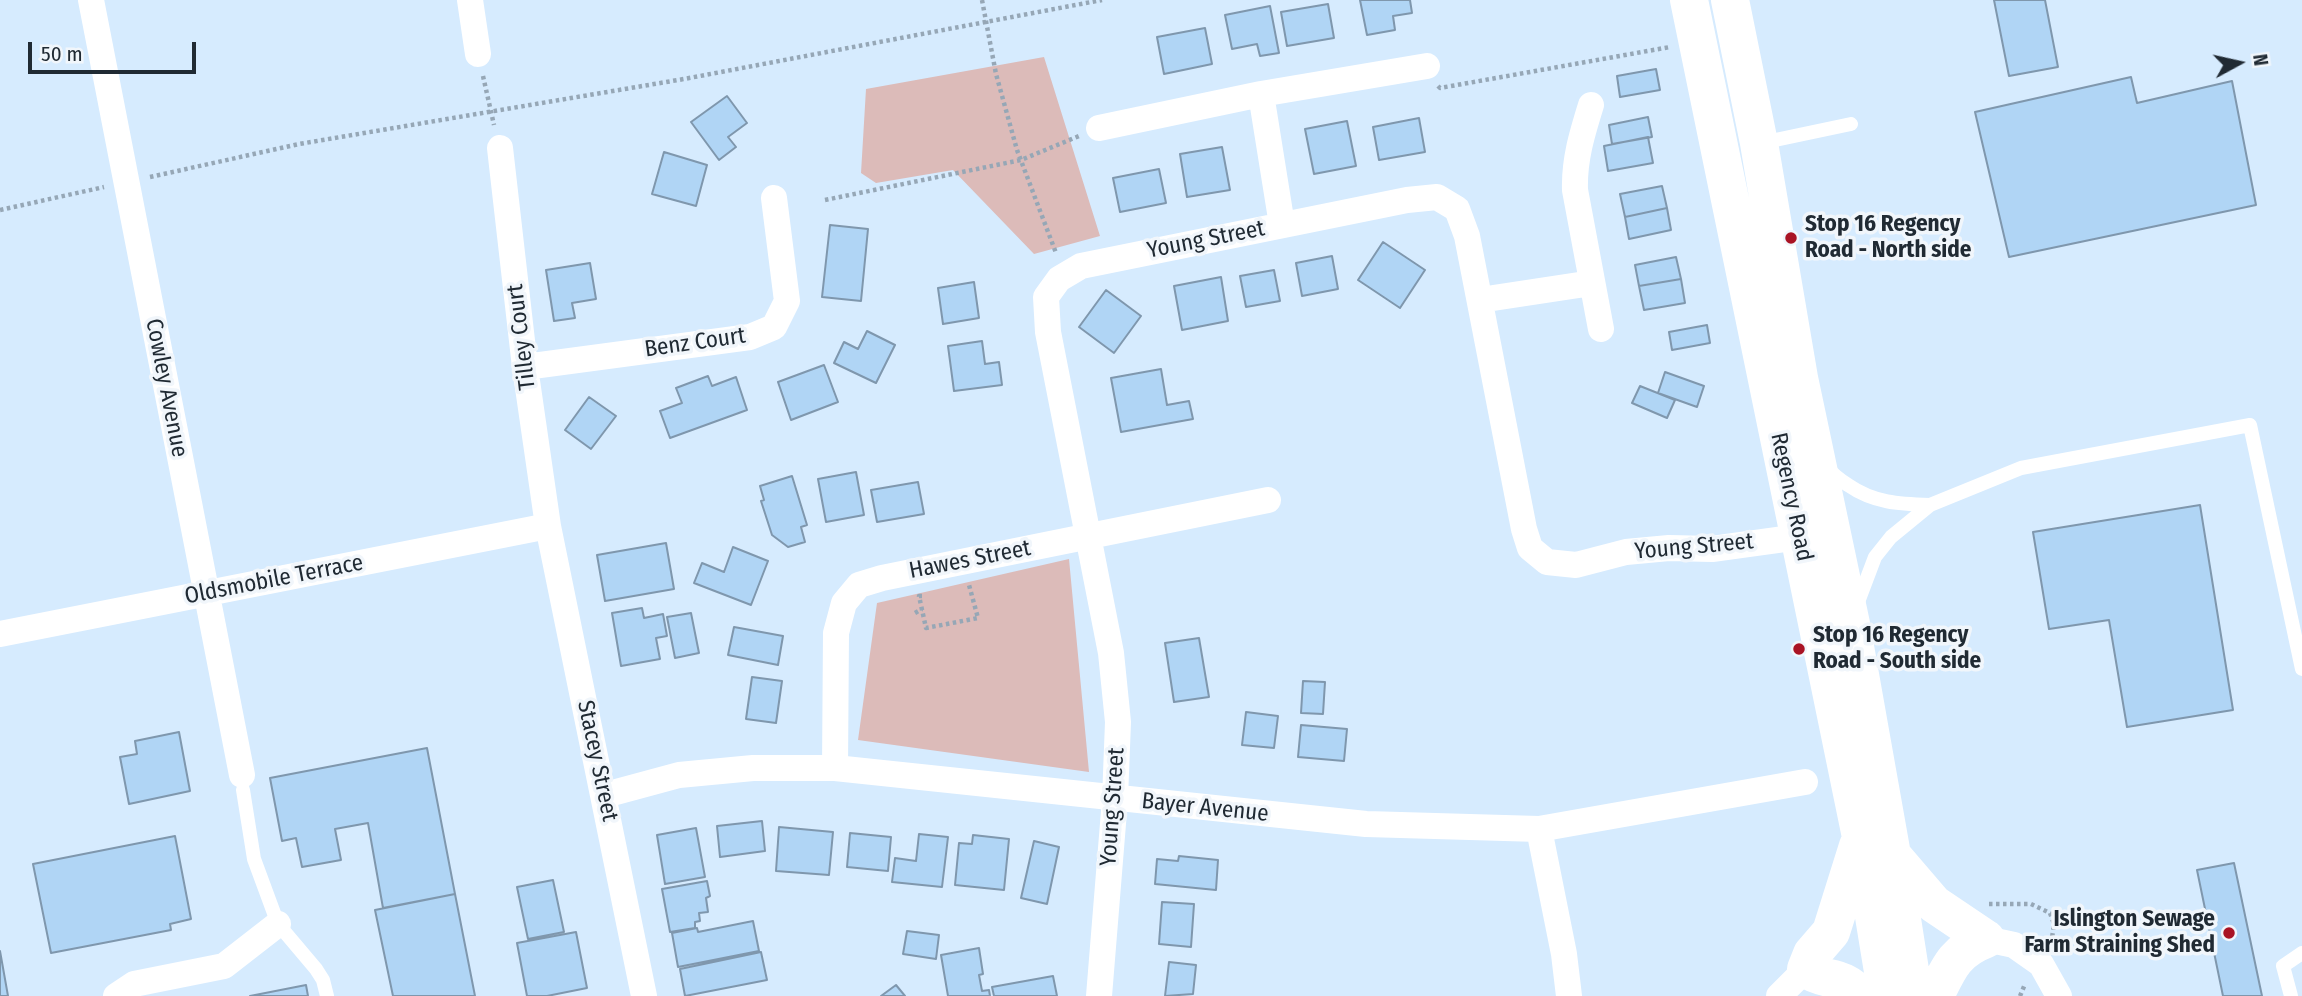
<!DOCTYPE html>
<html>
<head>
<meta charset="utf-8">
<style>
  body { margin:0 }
  #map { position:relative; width:2302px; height:996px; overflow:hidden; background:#d6ebfe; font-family:"Fira Sans Condensed",sans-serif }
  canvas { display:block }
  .north { position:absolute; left:2204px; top:28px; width:70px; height:70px; -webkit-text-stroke:5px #f1f6fb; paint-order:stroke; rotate:82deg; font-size:19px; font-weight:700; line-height:28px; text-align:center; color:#202a33 }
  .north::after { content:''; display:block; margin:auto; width:24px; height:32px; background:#202a33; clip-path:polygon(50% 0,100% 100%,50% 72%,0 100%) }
  .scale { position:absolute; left:28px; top:42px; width:168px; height:32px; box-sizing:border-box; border:4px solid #202a33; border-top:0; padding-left:9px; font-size:21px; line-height:24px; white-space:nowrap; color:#202a33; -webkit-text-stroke:5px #f1f6fb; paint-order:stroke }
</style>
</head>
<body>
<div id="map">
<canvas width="2302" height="996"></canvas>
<div class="north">N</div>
<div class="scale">50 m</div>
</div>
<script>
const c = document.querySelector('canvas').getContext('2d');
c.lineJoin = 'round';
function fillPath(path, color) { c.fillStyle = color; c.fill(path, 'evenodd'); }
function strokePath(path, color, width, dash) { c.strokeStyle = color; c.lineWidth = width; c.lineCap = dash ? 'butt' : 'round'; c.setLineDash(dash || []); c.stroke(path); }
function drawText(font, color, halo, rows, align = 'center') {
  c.font = font + ' "Fira Sans Condensed",sans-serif'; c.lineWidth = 7; c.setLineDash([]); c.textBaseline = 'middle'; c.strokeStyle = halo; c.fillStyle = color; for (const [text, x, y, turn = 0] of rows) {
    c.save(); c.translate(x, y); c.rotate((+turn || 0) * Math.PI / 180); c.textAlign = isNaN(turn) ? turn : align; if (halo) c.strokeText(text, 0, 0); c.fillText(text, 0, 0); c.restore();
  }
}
fillPath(new Path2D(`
  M1044,57L1100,236L1034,254L953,170L876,183L861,173L866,89Z
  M1069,559L1089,772L858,740L877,603Z`), '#dcbbb9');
const building = new Path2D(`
  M1360,0H1410L1412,13L1393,16L1395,30L1367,35Z
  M1994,0H2045L2058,67L2009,76Z
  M1328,4L1334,38L1287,46L1281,12Z
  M1270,6L1279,53L1260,56L1257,44L1232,49L1225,15Z
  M1205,28L1212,64L1164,74L1157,37Z
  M1656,69L1660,90L1620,97L1617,76Z
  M2131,77L2137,103L2232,81L2256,205L2009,257L1975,112Z
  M727,96L747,123L728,137L736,147L719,160L691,122Z
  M1648,117L1652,137L1612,144L1609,125Z
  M1419,118L1425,152L1379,160L1373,127Z
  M1347,121L1356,166L1314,174L1305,129Z
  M1648,137L1653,163L1608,171L1604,146Z
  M1222,147L1230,190L1187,197L1180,154Z
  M664,152L707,165L696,206L652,194Z
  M1159,169L1166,203L1120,212L1113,178Z
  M1662,186L1667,208L1625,217L1620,194Z
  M1667,208L1671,230L1629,239L1625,217Z
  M830,225L868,229L861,301L822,297Z
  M1383,242L1425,270L1400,308L1358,280Z
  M1332,256L1338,289L1302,296L1296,263Z
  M1676,257L1681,279L1639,286L1635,265Z
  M590,263L596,299L572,303L575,318L554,321L546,270Z
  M1274,270L1280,301L1246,307L1240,276Z
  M1221,277L1228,321L1182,330L1174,286Z
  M1681,279L1685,303L1644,310L1639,286Z
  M974,282L979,318L943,324L938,288Z
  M1106,290L1141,316L1114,353L1079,327Z
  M1707,325L1710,343L1672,350L1669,332Z
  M867,331L895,345L876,383L834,363L844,342L858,349Z
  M982,341L985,364L999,362L1002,385L954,391L948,346Z
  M824,365L838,402L791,420L778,382Z
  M1161,369L1167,405L1189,401L1193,419L1121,432L1111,378Z
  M1665,372L1704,386L1697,407L1658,393Z
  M708,376L712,386L736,377L747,410L670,438L660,411L682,403L676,388Z
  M1640,386L1675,400L1667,418L1632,403Z
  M589,397L616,416L591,449L565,430Z
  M856,472L864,515L826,522L818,479Z
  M792,476L807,525L801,527L805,542L788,547L772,535L761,501L764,500L760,486Z
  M918,482L924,514L877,522L871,490Z
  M2200,505L2233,710L2127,727L2109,620L2049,629L2033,532Z
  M666,543L674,589L605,601L597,555Z
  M733,547L768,561L751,605L694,583L702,563L724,572Z
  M642,608L644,618L663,614L667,636L656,638L660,659L621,666L612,613Z
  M691,613L699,653L675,658L667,617Z
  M734,627L783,636L778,665L728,655Z
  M1199,638L1209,697L1174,702L1165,643Z
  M752,677L782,681L776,723L746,719Z
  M1303,681L1325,682L1323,714L1301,713Z
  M1246,712L1278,716L1274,748L1242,745Z
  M1301,725L1347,729L1344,761L1298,757Z
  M179,732L190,791L129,804L120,757L137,754L135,741Z
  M427,748L455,894L383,908L368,823L335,829L341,860L302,867L296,838L282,841L270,778Z
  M762,821L765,851L720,857L717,826Z
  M779,827L833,832L829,875L776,871Z
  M696,828L705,877L665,884L657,835Z
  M850,833L891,837L888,871L847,867Z
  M919,834L948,837L942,887L892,882L895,858L916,861Z
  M973,835L1009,839L1004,890L955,885L959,843L972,844Z
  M175,836L191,919L170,924L171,930L51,953L33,864Z
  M1034,841L1059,847L1047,904L1021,898Z
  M1179,856L1218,860L1216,890L1155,884L1157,859L1178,861Z
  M2234,863L2262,996H2223L2197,870Z
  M553,880L564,932L528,939L517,887Z
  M707,881L710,896L706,898L708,912L699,913L700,921L695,922V928L670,932L662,889Z
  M455,894L475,996H393L375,910Z
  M1162,902L1194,904L1191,947L1159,944Z
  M753,921L759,951L678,967L672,933L697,928L698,932Z
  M907,931L939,935L936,959L903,954Z
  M576,932L587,988L547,996H527L517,943Z
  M979,948L983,974L979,975L982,991L989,990L990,996H948L941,955Z
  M0,951L8,996H0Z
  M761,952L767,980L685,996L680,969Z
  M1169,962L1196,965L1193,994L1165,996Z
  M1053,976L1057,996H994L992,987Z
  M306,985L308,996H250Z
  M896,985L905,996H881Z`);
fillPath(building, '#b0d5f5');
strokePath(building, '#7f97ad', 2);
strokePath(new Path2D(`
  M982,0L996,74L1017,150L1056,253
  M483,76L494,125
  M1438,86L1440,88L1670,47
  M150,177L299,144L684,79L1102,0
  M825,200L1021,160L1079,136
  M0,210L104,187
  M922,596H919L926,628L978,618L969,585
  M915,613L922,609
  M1989,904H2031L2050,913L2054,924L2051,945
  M2020,996L2025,984`), '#96a7b6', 4.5, [3.5, 3.5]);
strokePath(new Path2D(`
  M1761,143L1851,124
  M1827,467C1833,475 1840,480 1848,485C1874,503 1899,504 1930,505
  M1858,602L1875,557L1891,537L1930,505L2021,468L2250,425L2302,669
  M243,790L254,859L278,924L316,969L323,980L327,996
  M2291,996L2283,966L2302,953`), '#fff', 14);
strokePath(new Path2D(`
  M91,0L242,775
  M470,0L478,54
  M1261,94L1282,225
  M1591,105C1582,134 1574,160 1575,190L1601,329
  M1099,128L1261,94L1427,66
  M500,148L525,367L548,526L644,996
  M1480,300L1592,283
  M525,367L750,337L774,327L787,301L774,198
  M0,634L548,526
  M835,768L836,633L844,603L859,585L882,578L1268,500
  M605,795L679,775L753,768H835L1366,824L1539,829L1805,782
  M1539,829L1564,954L1569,996
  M1986,939L2014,945L2041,964L2059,996
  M116,996L134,984L224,966L278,924
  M1099,996L1115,799L1118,722L1111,653L1048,332L1046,297L1059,279L1081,266L1407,200L1437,197L1457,209L1467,236L1524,529L1530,548L1547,562L1576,565L1626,552L1669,548L1712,549L1799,537
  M1779,996L1806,969`), '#fff', 26);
strokePath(new Path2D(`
  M1689,0L1861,837L1887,996
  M1730,0L1759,143L1799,378L1851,624L1892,855L1914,996
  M1858,846L1831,932L1812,954L1806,969C1826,983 1839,972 1861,996
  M1892,855L1934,904L1986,939
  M1935,996C1949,967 1955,951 1986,939`), '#fff', 38);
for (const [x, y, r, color] of [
  [1791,238,7,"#a91324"],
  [1799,649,7,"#a91324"],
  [2229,933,7,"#a91324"]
]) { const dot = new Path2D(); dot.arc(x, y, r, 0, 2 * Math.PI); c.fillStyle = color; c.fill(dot); strokePath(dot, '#f1f6fb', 2.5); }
drawText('bold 23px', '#202a33', '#f1f6fb', [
  ["Stop 16 Regency",1805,225],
  ["Road - North side",1805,251],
  ["Stop 16 Regency",1813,636],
  ["Road - South side",1813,662],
  ["Islington Sewage",2215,920,"right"],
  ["Farm Straining Shed",2215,946,"right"]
], 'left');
drawText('23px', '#202a33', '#f1f6fb', [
  ["Young Street",1206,240,-11],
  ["Tilley Court",522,337,-97],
  ["Benz Court",695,343,-8],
  ["Cowley Avenue",166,388,79],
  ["Regency Road",1791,497,78],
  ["Young Street",1694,547,-5],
  ["Hawes Street",970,560,-11],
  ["Oldsmobile Terrace",274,580,-11],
  ["Stacey Street",597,761,78],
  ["Young Street",1113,807,-86],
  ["Bayer Avenue",1205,808,6]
]);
</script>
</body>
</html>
